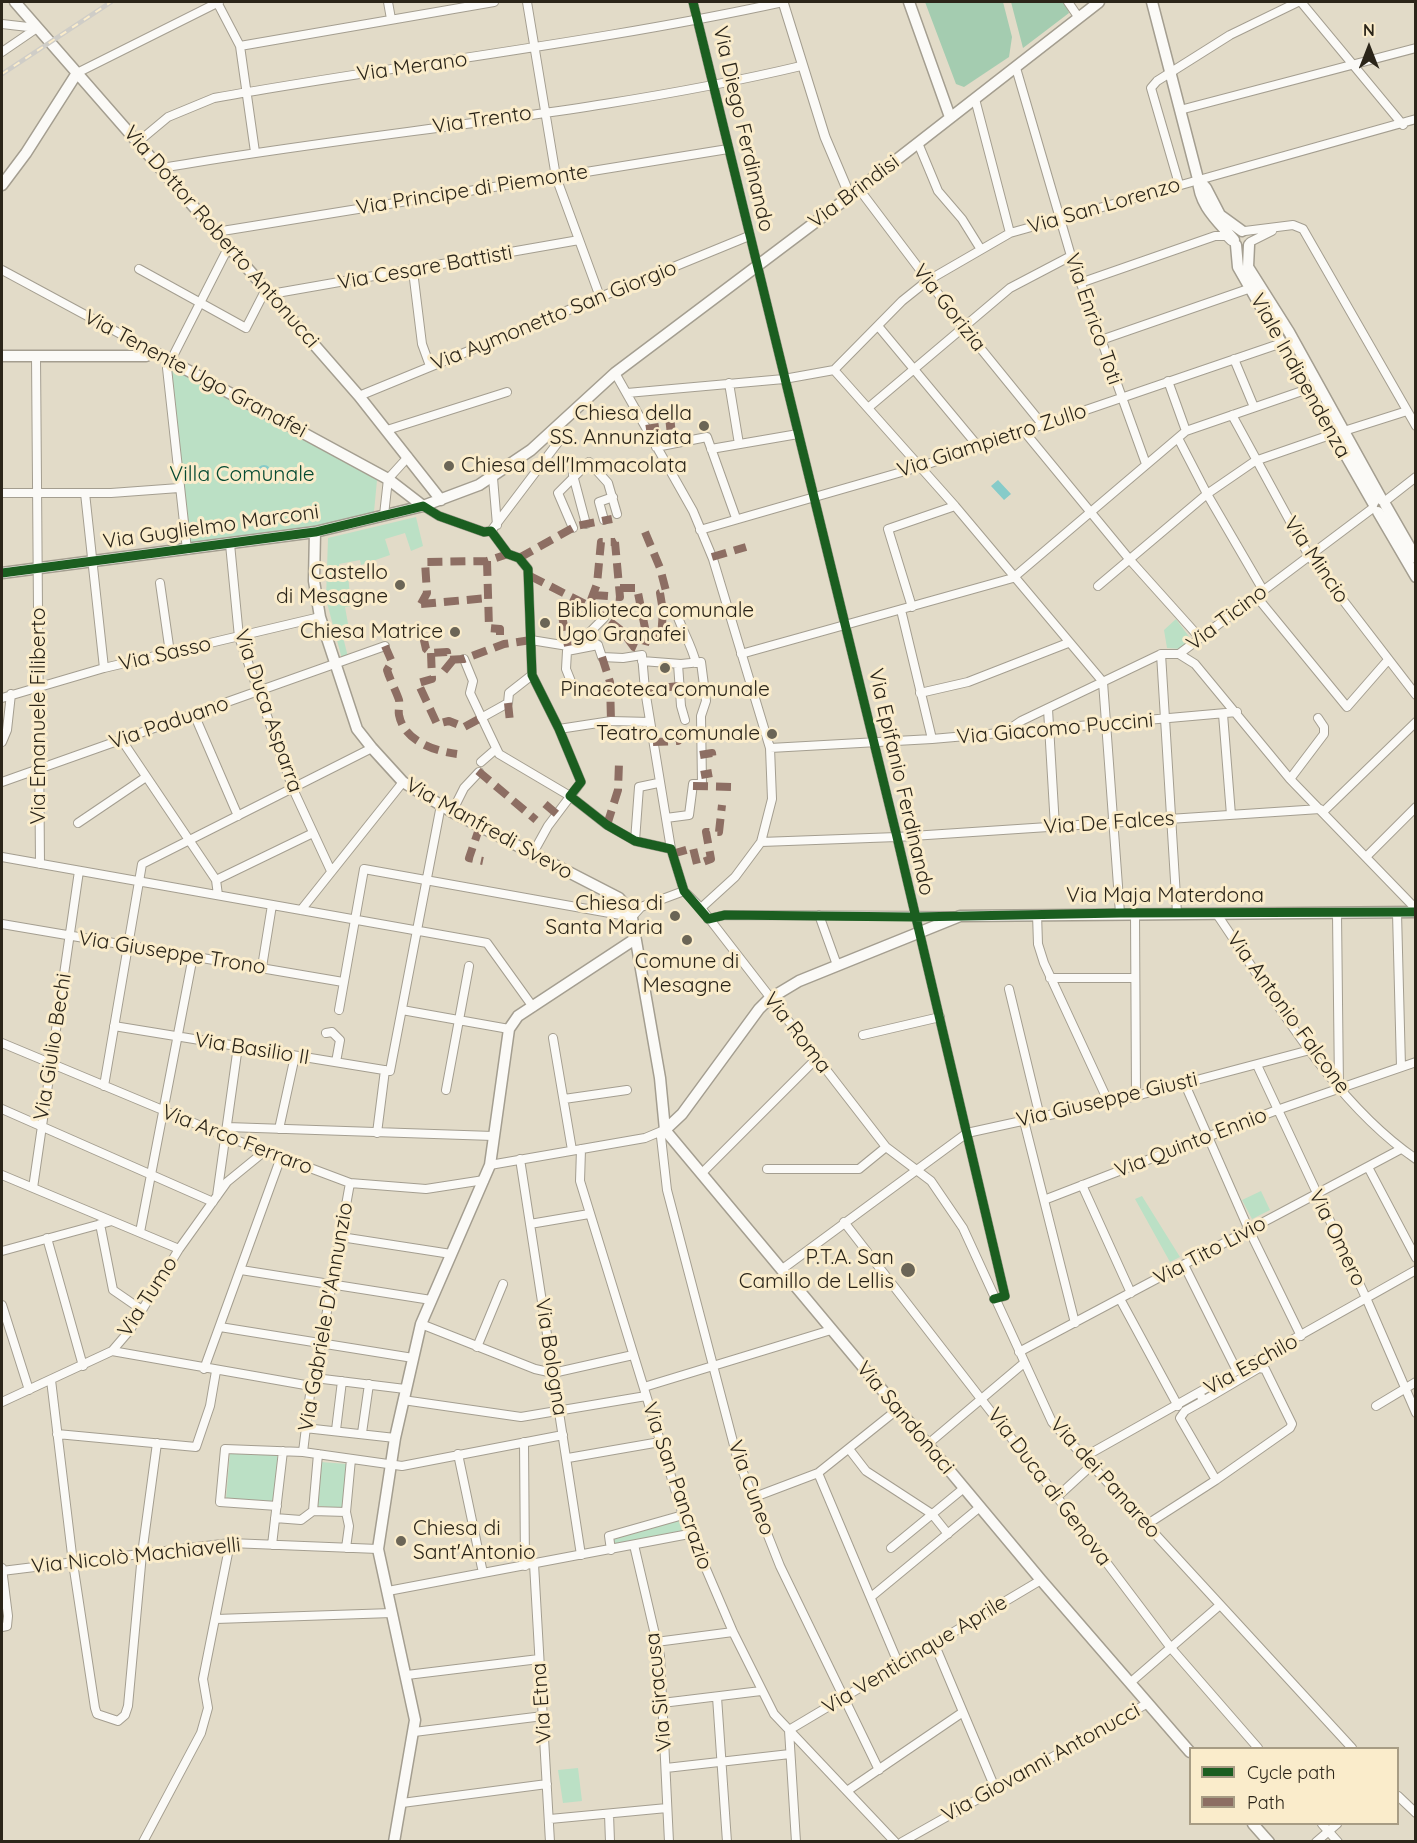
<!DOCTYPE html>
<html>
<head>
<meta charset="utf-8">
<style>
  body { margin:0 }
  #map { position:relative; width:1417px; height:1843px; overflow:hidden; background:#e2dbc8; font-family:Quicksand,sans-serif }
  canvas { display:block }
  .frame { position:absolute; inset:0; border:3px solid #2b2519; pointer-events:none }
  .legend { position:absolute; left:1189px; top:1747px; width:210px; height:78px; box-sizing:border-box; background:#faeccb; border:2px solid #a79c84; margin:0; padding:8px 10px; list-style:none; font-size:18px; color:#2b2519 }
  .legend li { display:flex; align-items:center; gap:12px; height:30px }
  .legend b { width:30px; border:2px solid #a79c84 }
  .north { position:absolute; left:1339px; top:18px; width:60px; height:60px; -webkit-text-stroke:4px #faeccb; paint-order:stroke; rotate:0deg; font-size:16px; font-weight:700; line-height:24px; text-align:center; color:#2b2519 }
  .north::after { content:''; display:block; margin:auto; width:21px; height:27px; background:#2b2519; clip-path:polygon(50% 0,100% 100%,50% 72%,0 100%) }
</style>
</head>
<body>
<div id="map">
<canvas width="1417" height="1843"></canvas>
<div class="frame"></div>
<ul class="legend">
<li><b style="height:8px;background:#1b5e20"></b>Cycle path</li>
<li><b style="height:8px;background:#8d6e63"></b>Path</li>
</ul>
<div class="north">N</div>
</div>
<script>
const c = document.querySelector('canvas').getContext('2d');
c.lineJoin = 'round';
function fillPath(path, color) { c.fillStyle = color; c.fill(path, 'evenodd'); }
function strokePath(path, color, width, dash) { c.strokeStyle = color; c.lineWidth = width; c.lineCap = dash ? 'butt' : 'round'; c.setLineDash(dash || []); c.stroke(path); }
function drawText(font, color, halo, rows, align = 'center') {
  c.font = font + ' Quicksand,sans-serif'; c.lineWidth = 6; c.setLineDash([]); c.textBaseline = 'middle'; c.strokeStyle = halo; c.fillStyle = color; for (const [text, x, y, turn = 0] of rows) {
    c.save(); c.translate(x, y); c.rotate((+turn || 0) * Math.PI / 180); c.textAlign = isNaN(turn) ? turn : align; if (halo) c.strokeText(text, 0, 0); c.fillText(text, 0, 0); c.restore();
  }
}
fillPath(new Path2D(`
  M174,368L377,480L374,512L315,526L193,543L189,540L171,371Z
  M416,517L423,546L411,551L405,533L385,539L390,555L361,565L360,560L339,564L340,574L348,575L351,606L345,607L350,635L343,637L348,657L342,659L326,599L328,538Z
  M1176,619L1190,638L1180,649L1167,648L1164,630Z
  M1261,1191L1270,1210L1252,1219L1242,1200Z
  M1142,1196L1180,1257L1170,1262L1135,1199Z
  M230,1452L278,1454L273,1503L226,1499Z
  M321,1462L347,1464L343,1508L318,1506Z
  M678,1519L682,1531L614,1544L612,1541L613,1538Z
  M578,1768L582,1801L563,1803L558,1770Z`), '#bbe0c5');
fillPath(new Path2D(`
  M925,2H1003L1012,37L1009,57L964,87L956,84Z
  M1011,2H1065L1069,13L1023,48Z`), '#a4ccb0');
fillPath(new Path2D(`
  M257 472a7 7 0 1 1 14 0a7 7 0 1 1-14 0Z
  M998,480L1011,494L1004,500L991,486Z`), '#86cbc9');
const minor = new Path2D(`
  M217,2L240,46L255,152
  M388,2L391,19
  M527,2L556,177L600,297
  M693,2L897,837L1005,1296L994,1299
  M1068,2L1079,18
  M1301,2L1403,125
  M2,24L37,28
  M240,46L494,2
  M2,52L37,28
  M1016,68L1071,256L1146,464
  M77,73L219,2
  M975,99L1010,233
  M1180,110L1416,48
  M138,142L168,117L214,98C404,64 595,43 783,2
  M918,143L938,191L962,219L980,248
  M162,168C374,131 591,116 801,66
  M1179,184L1151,88L1157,81L1230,35L1298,2
  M859,189L964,328L1042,424
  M1245,231L1293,225L1303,229L1416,426
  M216,232L728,149
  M1250,242L1272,231
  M139,269L246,328L266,289
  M2,270L154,352
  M413,271L422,344L430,366
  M1080,283L1215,236H1226L1231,241
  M271,294L579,240
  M878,326L977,445
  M1101,340L1251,288
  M36,356L40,864
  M1234,359L1254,407
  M834,370L902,301L927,281L1010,233L1416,119
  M834,370L955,506L1103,682
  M615,373L693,511L713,559L770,748L772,799L761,842L735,877L701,908
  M1168,381L1186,431
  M729,383L739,444
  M627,393L784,379L834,370
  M359,396L749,236
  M868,408L1010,288L1071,256
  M1232,415L1309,556L1416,695
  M387,430L507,392
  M1023,430L1130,560L1200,638
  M1344,431L1407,411
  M1178,438L1207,494L1263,590
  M656,447L707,437L736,518
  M711,449L798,434
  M573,475L586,524
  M493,478L497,525
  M2,493H111L179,488
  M85,493L104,668
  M1384,502L1416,477
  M423,506L439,516L484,532L491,531L559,441L558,427
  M384,515L388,479L408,457
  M604,520L599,502L613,497
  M573,528L558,493L589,462L608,483L617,514
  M700,530L919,467L1282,343
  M491,531L508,554L519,558L528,569L532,675L559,729L581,782L548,826L533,853
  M230,544L239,637L293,789L331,871
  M187,550L167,368L228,248
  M160,583L170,653
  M1098,586L1207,494L1255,461L1333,434
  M1256,596L1347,707L1388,660
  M912,607L888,529L955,506
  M901,610L932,739
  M663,611L675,609C681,629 691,643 696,663
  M531,640L568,646L567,651L598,645L602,657L623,658L642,655L645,690L671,849L684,891L701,908L886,1147L931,1181L963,1228L1052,1422L1352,1748
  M598,645L592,641L591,631L604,618
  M567,651L566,669L572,684
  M741,654L1013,578L1186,431L1308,389
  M1161,654L1177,913
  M1179,654L1195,664L1290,779L1416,909
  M464,659L473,681L470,693L499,754L570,796L607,825L635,841L671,849
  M642,661L681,664L701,662L706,701L701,716L702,784H693L689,815L666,818
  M678,664L681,706L685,720
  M1103,682L1120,913
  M920,693L968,682L1068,643
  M2,698L104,668L320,617
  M1048,709L1055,827
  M194,714L238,816
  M1223,714L1231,815
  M481,718L508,703L509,693L532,675
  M559,729L611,721L650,722
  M1005,732L1021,721L1161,654H1179L1373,508
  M121,739L216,880L218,895
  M2,742L7,730L11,694
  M770,748L932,739L1237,712
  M481,762L496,749
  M1290,779L1324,734V727L1318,718
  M2,782L385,646
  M1324,811L1416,722
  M452,812L464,788L479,772
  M78,823L146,777
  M635,841L639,787L658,783
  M761,842L897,837L1320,809
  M2,857L487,943L533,1007
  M1366,857L1416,807
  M216,880L313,833
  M301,910L403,782
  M1135,913L1136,1096
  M1216,913C1273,996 1332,1102 1416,1159
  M1397,913L1401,1067
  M1037,914L1038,944L1044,963L1108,1101
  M1337,914L1339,1088
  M819,915L837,965
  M708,919L725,915L955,916
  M2,924L343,982
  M262,967L272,905
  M1050,978H1135
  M1009,989L1040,1117
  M339,1010L364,869L632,917L641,907L684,891
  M402,1010L509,1029
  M114,1026L390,1071L441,805
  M326,1033L332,1032L340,1040L336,1062
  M863,1035L940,1017
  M553,1038L572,1150
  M2,1043L225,1136L350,1183L426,1189L484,1180
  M1257,1065L1367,1300L1416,1413
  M1184,1082L1249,1230L1301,1336
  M104,1086L142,864L372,748
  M446,1090L469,966
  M564,1099L627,1090
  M2,1109L213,1202
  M1024,1121L1075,1323
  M227,1127L493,1136
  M279,1129L295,1056
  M665,1130L661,1137L667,1190L737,1457L780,1566L879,1770
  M377,1133L385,1070
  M581,1149L580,1181L683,1515L733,1632L774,1714L895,1842
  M520,1159L581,1555
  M490,1165L645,1138L664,1130
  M1368,1167L1416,1258
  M767,1169H859L886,1147
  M702,1173L816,1059
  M2,1175L179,1249
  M1082,1185L1131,1293
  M33,1188L79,871
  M217,1196L238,1046
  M1044,1200L1277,1110L1416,1062
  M844,1222L1057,1497L1171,1648L1258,1748
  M100,1224L113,1290L142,1310
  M530,1224L589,1214
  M140,1232L193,956
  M341,1237L451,1254
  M47,1238L83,1366
  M2,1251L112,1221
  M1184,1265L1237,1371
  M241,1270L431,1300
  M781,1270L967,1133L1136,1096L1310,1050
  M1120,1299L1178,1406
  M2,1305L29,1390
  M421,1324L535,1369L553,1373L633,1355
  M220,1327L413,1358
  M477,1347L503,1284
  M112,1351L311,1386
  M1019,1352L1401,1149
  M204,1369L281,1157
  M315,1378L405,1389
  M51,1380L73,1563L95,1708L97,1714L118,1721L125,1715L128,1706L142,1554L157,1443
  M644,1387L831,1330
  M403,1400L521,1417L646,1396
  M1203,1401L1259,1368L1265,1369L1292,1424L1290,1428L1216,1480
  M2,1402L112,1351L130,1330L179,1249L227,1182L265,1151
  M1376,1406L1416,1382
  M305,1428L395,1438
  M336,1430L342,1381
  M362,1433L369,1384
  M57,1434L196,1447L210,1406L216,1371
  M524,1442L525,1566
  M928,1444L1024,1363
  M849,1449L866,1471L932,1514L948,1534
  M303,1452L311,1386L315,1378L350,1183
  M458,1454L483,1573
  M1084,1457L1416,1270
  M568,1458L660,1442
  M818,1473L899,1665
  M1057,1497L1092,1465
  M752,1498L818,1473L898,1409
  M277,1506L220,1502L225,1449L303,1452L402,1466L563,1435
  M313,1511L318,1454
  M275,1518L301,1520L313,1511L346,1512
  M1146,1525L1216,1480L1180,1418L1185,1411L1203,1401L1201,1396
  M272,1545L283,1451
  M634,1545L660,1656L669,1842
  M346,1548L349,1526L346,1512L351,1459
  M891,1548L964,1488
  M611,1550L609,1536L683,1515
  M534,1564L550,1842
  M2,1568L8,1616L7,1626L2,1627
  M2,1571L230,1543L378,1549
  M388,1591L689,1534
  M871,1597L980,1507
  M216,1619L392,1613
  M656,1642L733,1632
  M934,1643L995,1788
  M407,1675L539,1659
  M1131,1682L1220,1605
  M717,1697L727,1842
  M662,1703L761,1691
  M414,1732L543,1716
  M666,1768L790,1754
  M847,1791L963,1712
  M1398,1796L1416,1813
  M402,1803L547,1784
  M609,1814L610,1842
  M550,1819L667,1808
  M1322,1824L1338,1842
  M143,1842L201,1733L208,1708L203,1679L230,1543
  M796,1842L789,1730L1041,1580
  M902,1842L1148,1703
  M1316,1842L1337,1824`);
const tertiary = new Path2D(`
  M783,2L825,137L850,196`);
const secondary = new Path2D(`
  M15,2L359,396L441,500
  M909,2L950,117
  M1152,2L1198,179C1199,206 1218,221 1234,240
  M1198,179L1206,188L1220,215L1242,231
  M2,185L26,153L77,73
  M1236,245L1238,267L1373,503
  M1249,245L1248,267L1289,332L1382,500
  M2,356H146L154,352L388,479L423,506
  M1385,504L1416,558
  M1378,512L1416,577
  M315,532L314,581L320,617L357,729L372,748L403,782L452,812L619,898L631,912L660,1078L665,1130
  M2,573L315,532L423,506L479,485L531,450L615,373L850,196L1099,2
  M665,1130L682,1114L759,1009L769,999L799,981L960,916L1416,912
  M665,1130L1041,1580L1190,1752
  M1253,1824L1269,1842
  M394,1842L415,1720L378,1549L395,1438L421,1324L490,1165L509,1029L518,1016L635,939`);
strokePath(minor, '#a49e90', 10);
strokePath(tertiary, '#a49e90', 11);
strokePath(secondary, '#a49e90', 13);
strokePath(minor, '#fbfaf7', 8);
strokePath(tertiary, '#fbfaf7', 9);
strokePath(secondary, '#fbfaf7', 10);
const rail = new Path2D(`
  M2,74L111,2`);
strokePath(rail, '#cfcdc7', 4.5);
strokePath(rail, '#faeccb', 2, [7]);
strokePath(new Path2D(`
  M666,426L675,425
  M646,429L659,427
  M645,532L660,568L666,591L660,593L663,611L661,638H647
  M712,557L746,547
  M519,558L576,526L612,519
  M487,561L489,628L500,629V646
  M530,576L591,607L622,631L634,647L643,651
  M620,588H637L647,638L645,645
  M593,595L620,597L615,542L617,541
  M591,600L597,584L601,542H615
  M421,604L427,593L425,562L487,561L508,554
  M421,604L488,598
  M562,616L568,646
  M423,636L426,649L431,653L447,652L448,660L464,659L504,644L531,640
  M385,646L392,662L387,670C390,680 396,691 399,700C400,705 398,710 399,715C404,741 434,751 457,754
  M431,653L432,679L418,683L437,724L449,721L464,727L481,718
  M602,657L610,682L611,721
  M444,671L453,660
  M645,690L679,686
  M508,703L510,722
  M653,742L678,741L677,732
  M700,755L712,753L713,761
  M478,771L536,820
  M701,775L712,773
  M693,786L735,787
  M545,804L558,815
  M607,825L618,790L619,763
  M480,826L469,858L483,861
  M672,854L693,848L697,864L711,859L706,832H719L722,805`), '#8d6e63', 8, [15, 8]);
strokePath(new Path2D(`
  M693,2L897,837L1005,1296L994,1299
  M2,573L315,532L423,506L439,516L484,532L491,531L508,554L519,558L528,569L532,675L559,729L581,782L570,796L607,825L635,841L671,849L684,891L708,919L725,915L914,917L1120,913L1416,912`), '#1b5e20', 9);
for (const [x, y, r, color] of [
  [704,426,6,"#6b6556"],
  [449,466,6,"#6b6556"],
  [400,585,6,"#6b6556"],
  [545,623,6,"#6b6556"],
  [455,632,6,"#6b6556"],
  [665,668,6,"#6b6556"],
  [772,734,6,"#6b6556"],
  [675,916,6,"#6b6556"],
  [687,940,6,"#6b6556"],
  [908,1270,8,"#6b6556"],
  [401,1541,6,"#6b6556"]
]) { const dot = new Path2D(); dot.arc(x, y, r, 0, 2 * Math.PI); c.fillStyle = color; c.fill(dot); strokePath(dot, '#faeccb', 2); }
drawText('21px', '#2b2519', '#faeccb', [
  ["Via Merano",412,67,-8],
  ["Via Trento",482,120,-8],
  ["Via Diego Ferdinando",743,129,77],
  ["Via Principe di Piemonte",472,190,-9],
  ["Via Brindisi",854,192,-37],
  ["Via San Lorenzo",1104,206,-16],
  ["Via Dottor Roberto Antonucci",221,237,49],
  ["Via Cesare Battisti",425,268,-10],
  ["Via Gorizia",949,308,52],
  ["Via Aymonetto San Giorgio",554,316,-22],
  ["Via Enrico Toti",1093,319,71],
  ["Via Tenente Ugo Granafei",195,374,28],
  ["Viale Indipendenza",1300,376,61],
  ["Via Giampietro Zullo",992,441,-18],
  ["Via Guglielmo Marconi",211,527,-8],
  ["Via Mincio",1316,560,56],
  ["Via Ticino",1227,618,-37],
  ["Via Sasso",165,654,-13],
  ["Via Duca Asparra",268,711,71],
  ["Via Emanuele Filiberto",39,716,-90],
  ["Via Paduano",169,723,-19],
  ["Via Giacomo Puccini",1055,729,-5],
  ["Via Epifanio Ferdinando",901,782,77],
  ["Via De Falces",1109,823,-4],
  ["Via Manfredi Svevo",489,829,29],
  ["Via Maja Materdona",1165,896],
  ["Via Giuseppe Trono",172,953,9],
  ["Via Antonio Falcone",1288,1013,54],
  ["Via Roma",797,1033,52],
  ["Via Giulio Bechi",53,1047,-81],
  ["Via Basilio II",252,1049,9],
  ["Via Giuseppe Giusti",1107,1100,-13],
  ["Via Arco Ferraro",237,1140,21],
  ["Via Quinto Ennio",1191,1143,-21],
  ["Via Omero",1337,1238,64],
  ["Via Tito Livio",1210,1251,-28],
  ["Via Tumo",148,1297,-57],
  ["Via Gabriele D'Annunzio",326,1317,-80],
  ["Via Bologna",551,1357,81],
  ["Via Eschilo",1251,1365,-29],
  ["Via Sandonaci",905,1418,50],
  ["Via dei Panareo",1105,1478,48],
  ["Via San Pancrazio",677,1486,71],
  ["Via Duca di Genova",1049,1487,53],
  ["Via Cuneo",751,1488,70],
  ["Via Nicolò Machiavelli",136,1556,-6],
  ["Via Venticinque Aprile",915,1655,-31],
  ["Via Siracusa",659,1692,-96],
  ["Via Etna",542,1703,-94],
  ["Via Giovanni Antonucci",1041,1763,-29]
]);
drawText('21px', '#2b2519', '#faeccb', [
  ["Chiesa della",692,414],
  ["SS. Annunziata",692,438],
  ["Chiesa dell'Immacolata",461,466,"left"],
  ["Castello",388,573],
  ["di Mesagne",388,597],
  ["Biblioteca comunale",557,611,"left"],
  ["Ugo Granafei",557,635,"left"],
  ["Chiesa Matrice",443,632],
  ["Pinacoteca comunale",665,690,"center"],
  ["Teatro comunale",760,734],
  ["Chiesa di",663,904],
  ["Santa Maria",663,928],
  ["Comune di",687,962,"center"],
  ["Mesagne",687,986,"center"],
  ["P.T.A. San",894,1258],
  ["Camillo de Lellis",894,1282],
  ["Chiesa di",413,1529,"left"],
  ["Sant'Antonio",413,1553,"left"]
], 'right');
drawText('21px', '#044931', '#faeccb', [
  ["Villa Comunale",242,475]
]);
</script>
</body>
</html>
